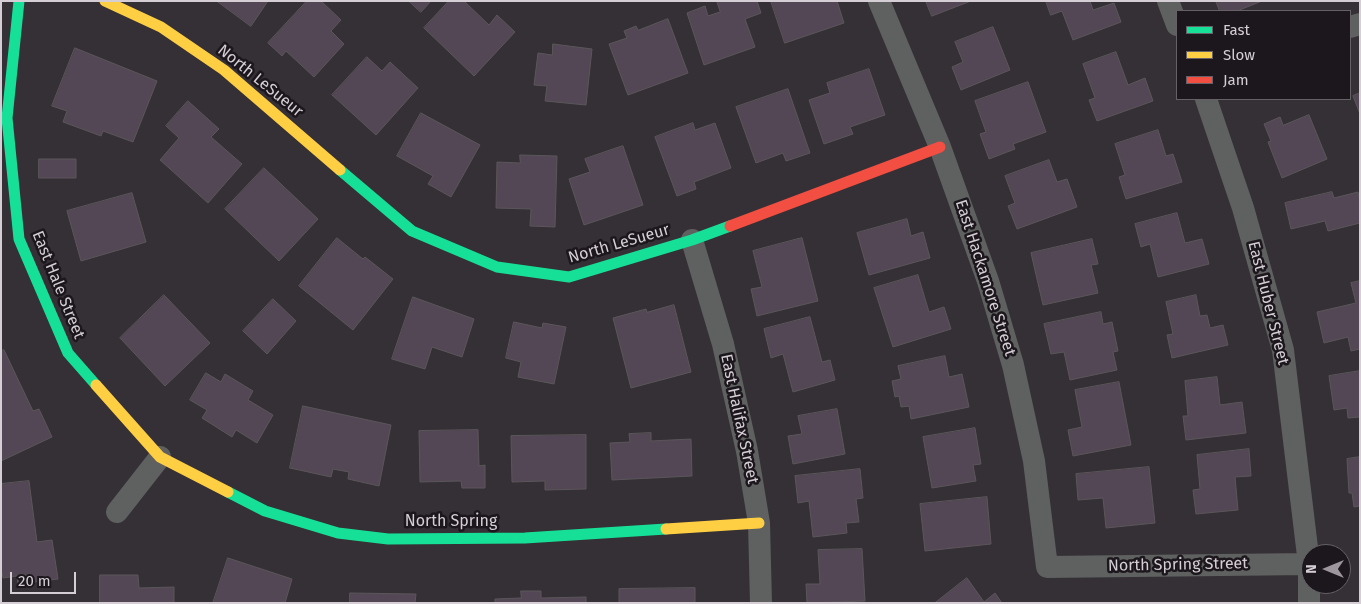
<!DOCTYPE html>
<html>
<head>
<meta charset="utf-8">
<style>
  body { margin:0 }
  #map { position:relative; width:1361px; height:604px; overflow:hidden; background:#353035; font-family:"Fira Sans",sans-serif }
  canvas { display:block }
  .frame { position:absolute; inset:0; border:2px solid #d5cfd5; pointer-events:none }
  .legend { position:absolute; left:1176px; top:10px; width:175px; height:90px; box-sizing:border-box; background:#1c171c; border:1px solid #666166; margin:0; padding:6px 9px; list-style:none; font-size:15px; color:#d5cfd5 }
  .legend li { display:flex; align-items:center; gap:10px; height:25px }
  .legend b { width:25px; border:1px solid #666166 }
  .north { position:absolute; left:1301px; top:544px; width:50px; height:50px; box-sizing:border-box; background:#1c171c; border:1px solid #666166; border-radius:50%; rotate:270deg; font-size:14px; font-weight:700; line-height:20px; text-align:center; color:#d5cfd5 }
  .north::after { content:''; display:block; margin:auto; width:18px; height:22px; background:#9d979d; clip-path:polygon(50% 0,100% 100%,50% 72%,0 100%) }
  .scale { position:absolute; left:10px; top:572px; width:66px; height:22px; box-sizing:border-box; border:2px solid #d5cfd5; border-top:0; padding-left:6px; font-size:15px; line-height:18px; white-space:nowrap; color:#d5cfd5; -webkit-text-stroke:4px #1c171c; paint-order:stroke }
</style>
</head>
<body>
<div id="map">
<canvas width="1361" height="604"></canvas>
<div class="frame"></div>
<ul class="legend">
<li><b style="height:6px;background:#16e098"></b>Fast</li>
<li><b style="height:6px;background:#ffcf43"></b>Slow</li>
<li><b style="height:6px;background:#f24e42"></b>Jam</li>
</ul>
<div class="north">N</div>
<div class="scale">20 m</div>
</div>
<script>
const c = document.querySelector('canvas').getContext('2d');
c.lineJoin = 'round';
function fillPath(path, color) { c.fillStyle = color; c.fill(path, 'evenodd'); }
function strokePath(path, color, width, dash) { c.strokeStyle = color; c.lineWidth = width; c.lineCap = dash ? 'butt' : 'round'; c.setLineDash(dash || []); c.stroke(path); }
function drawText(font, color, halo, rows, align = 'center') {
  c.font = font + ' "Fira Sans",sans-serif'; c.lineWidth = 5; c.setLineDash([]); c.textBaseline = 'middle'; c.strokeStyle = halo; c.fillStyle = color; for (const [text, x, y, turn = 0] of rows) {
    c.save(); c.translate(x, y); c.rotate((+turn || 0) * Math.PI / 180); c.textAlign = isNaN(turn) ? turn : align; if (halo) c.strokeText(text, 0, 0); c.fillText(text, 0, 0); c.restore();
  }
}
const building = new Path2D(`
  M217,1H268L251,26Z
  M307,1H321L341,20L331,31L344,44L314,77L286,51L282,56L268,43Z
  M409,1H431L421,12Z
  M449,1H464L489,25L497,15L515,32L474,76L424,28Z
  M717,1H757L761,13L745,19L755,47L704,65L687,13L705,6L708,16L720,12Z
  M771,1H837L844,23L785,43Z
  M926,1H971L932,16Z
  M1046,1H1090L1093,10L1114,3L1121,22L1073,40L1062,11L1051,15Z
  M1216,1H1262L1237,11H1220Z
  M668,19L688,73L628,95L609,44L627,38L624,31L636,26L638,30Z
  M993,27L1010,70L961,90L952,67L963,62L955,42Z
  M553,44L592,49L586,105L545,101L547,86L534,85L538,53L552,55Z
  M75,48L157,81L133,142L103,131L101,136L63,122L67,111L52,106Z
  M1116,52L1128,85L1145,78L1153,101L1097,121L1089,100L1095,98L1083,64Z
  M367,57L382,71L390,62L418,88L376,135L332,95Z
  M869,69L885,115L850,127L853,134L824,144L809,100L830,93L827,83Z
  M1028,82L1046,132L1013,144L1015,149L989,159L980,134L986,132L975,101Z
  M788,89L810,153L786,161L783,153L756,163L736,107Z
  M1360,93V114L1353,96Z
  M188,101L219,129L211,137L242,164L208,203L160,160L179,138L166,126Z
  M421,113L480,145L451,197L428,184L433,176L397,156Z
  M1309,115L1327,159L1282,178L1268,142L1271,141L1264,124L1280,117L1283,125Z
  M693,123L695,130L715,123L731,168L694,182L696,189L677,196L655,137Z
  M1158,130L1166,156L1173,154L1182,182L1126,199L1119,177L1125,175L1115,144Z
  M623,146L643,205L584,225L569,179L590,172L585,159Z
  M520,155L557,156L555,227L530,226L531,209L496,208L497,162L520,163Z
  M39,159H76V178H39Z
  M1049,160L1057,182L1067,179L1077,207L1017,229L1008,206L1015,203L1005,176Z
  M264,168L318,219L279,261L225,209Z
  M1332,192L1334,198L1358,192L1360,201V223L1328,231L1325,221L1291,229L1285,203Z
  M132,193L146,242L81,261L67,211Z
  M1177,213L1185,243L1202,239L1209,264L1158,277L1150,244L1141,247L1135,224Z
  M907,219L911,236L923,232L930,258L869,275L857,233Z
  M337,238L363,259L365,257L393,279L353,330L299,286Z
  M802,238L818,301L757,316L751,289L762,287L753,251Z
  M1092,239L1098,264L1091,265L1098,293L1043,305L1031,253Z
  M918,275L929,312L944,307L951,329L893,347L874,288Z
  M1360,281V349L1351,351L1348,337L1324,343L1317,312L1356,303L1351,283Z
  M164,295L210,343L165,386L120,338Z
  M1196,295L1200,316L1207,315L1210,328L1223,325L1228,345L1172,358L1167,335L1173,334L1166,302Z
  M413,297L474,319L462,357L432,347L425,369L392,359Z
  M273,299L296,321L267,354L243,331Z
  M674,305L691,372L631,388L613,318L646,309L647,312Z
  M1101,312L1103,324L1112,322L1118,351L1113,352L1117,370L1070,380L1064,352L1051,354L1044,324Z
  M810,317L822,362L830,360L835,380L793,392L783,354L771,358L764,329Z
  M514,322L542,328L543,323L566,327L554,384L518,377L521,362L506,358Z
  M4,350L33,411L39,409L52,437L1,461V351Z
  M945,356L949,377L962,374L969,407L911,419L909,406L901,407L899,396L895,397L892,381L901,379L898,366Z
  M1360,371V417L1348,418L1347,408L1334,410L1329,376Z
  M206,373L221,382L225,374L253,391L248,400L273,415L257,443L236,430L232,437L202,418L207,410L190,400Z
  M1217,377L1220,405L1242,402L1246,433L1186,440L1183,416H1188L1185,381Z
  M1119,382L1131,445L1073,456L1068,430L1082,427L1075,390Z
  M303,406L391,425L379,486L348,479L349,472L333,469L331,477L290,468Z
  M837,409L845,454L793,464L788,436L802,434L798,416Z
  M975,428L981,464L973,465L976,481L932,488L923,437Z
  M478,430L479,466L485,465V488H462L461,481L420,482L419,431Z
  M651,433V441L691,439L692,476L612,480L610,443L630,442L629,434Z
  M586,435V489L545,490V481L512,482L511,436Z
  M1249,449L1251,476L1235,477L1238,510L1196,514L1193,490L1200,489L1197,455Z
  M1360,457V506L1354,507L1352,493H1349L1347,459Z
  M1149,467L1155,523L1106,528L1103,498L1078,500L1076,474Z
  M860,469L863,498L856,499L859,522L846,523L847,533L813,537L809,501L798,503L795,476Z
  M29,481L37,542L52,540L58,579L18,584L17,576L3,578L1,568V484Z
  M987,497L991,544L925,551L920,504Z
  M862,549L865,601L807,603L806,584H820L818,550Z
  M228,558L292,579L285,603H213Z
  M100,575H138L139,588L174,587V603H100Z
  M967,578L984,602L995,593L1002,603H935Z
  M695,588V603H619V589Z
  M521,591H541V598L586,597V603H495V599L521,598Z
  M350,593L416,594L415,603H350Z`);
fillPath(building, '#544755');
strokePath(building, '#5a565a', 1);
strokePath(new Path2D(`
  M879,1L940,147L988,281L1013,365L1034,461L1047,567L1309,564
  M1168,1L1177,25
  M1350,27L1360,24
  M1206,99L1243,208L1283,350L1309,564V603
  M692,240L723,344L747,451L759,523L761,603
  M117,512L160,457`), '#5f6060', 22);
strokePath(new Path2D(`
  M19,1L7,118L19,239L68,353L96,385
  M340,170L412,231L497,267L569,277L692,240L730,226
  M228,492L265,511L338,533L388,539L525,538L666,529`), '#16e098', 11);
strokePath(new Path2D(`
  M105,1L161,27L224,70L340,170
  M96,385L160,457L228,492
  M666,529L759,523`), '#ffcf43', 11);
strokePath(new Path2D(`
  M730,226L940,147`), '#f24e42', 11);
drawText('16px', '#d5cfd5', '#1c171c', [
  ["North LeSueur",260,81,39],
  ["North LeSueur",619,244,-16],
  ["East Hackamore Street",985,278,72],
  ["East Hale Street",58,285,68],
  ["East Huber Street",1268,303,76],
  ["East Halifax Street",739,419,78],
  ["North Spring",451,522],
  ["North Spring Street",1178,565,-1]
]);
</script>
</body>
</html>
